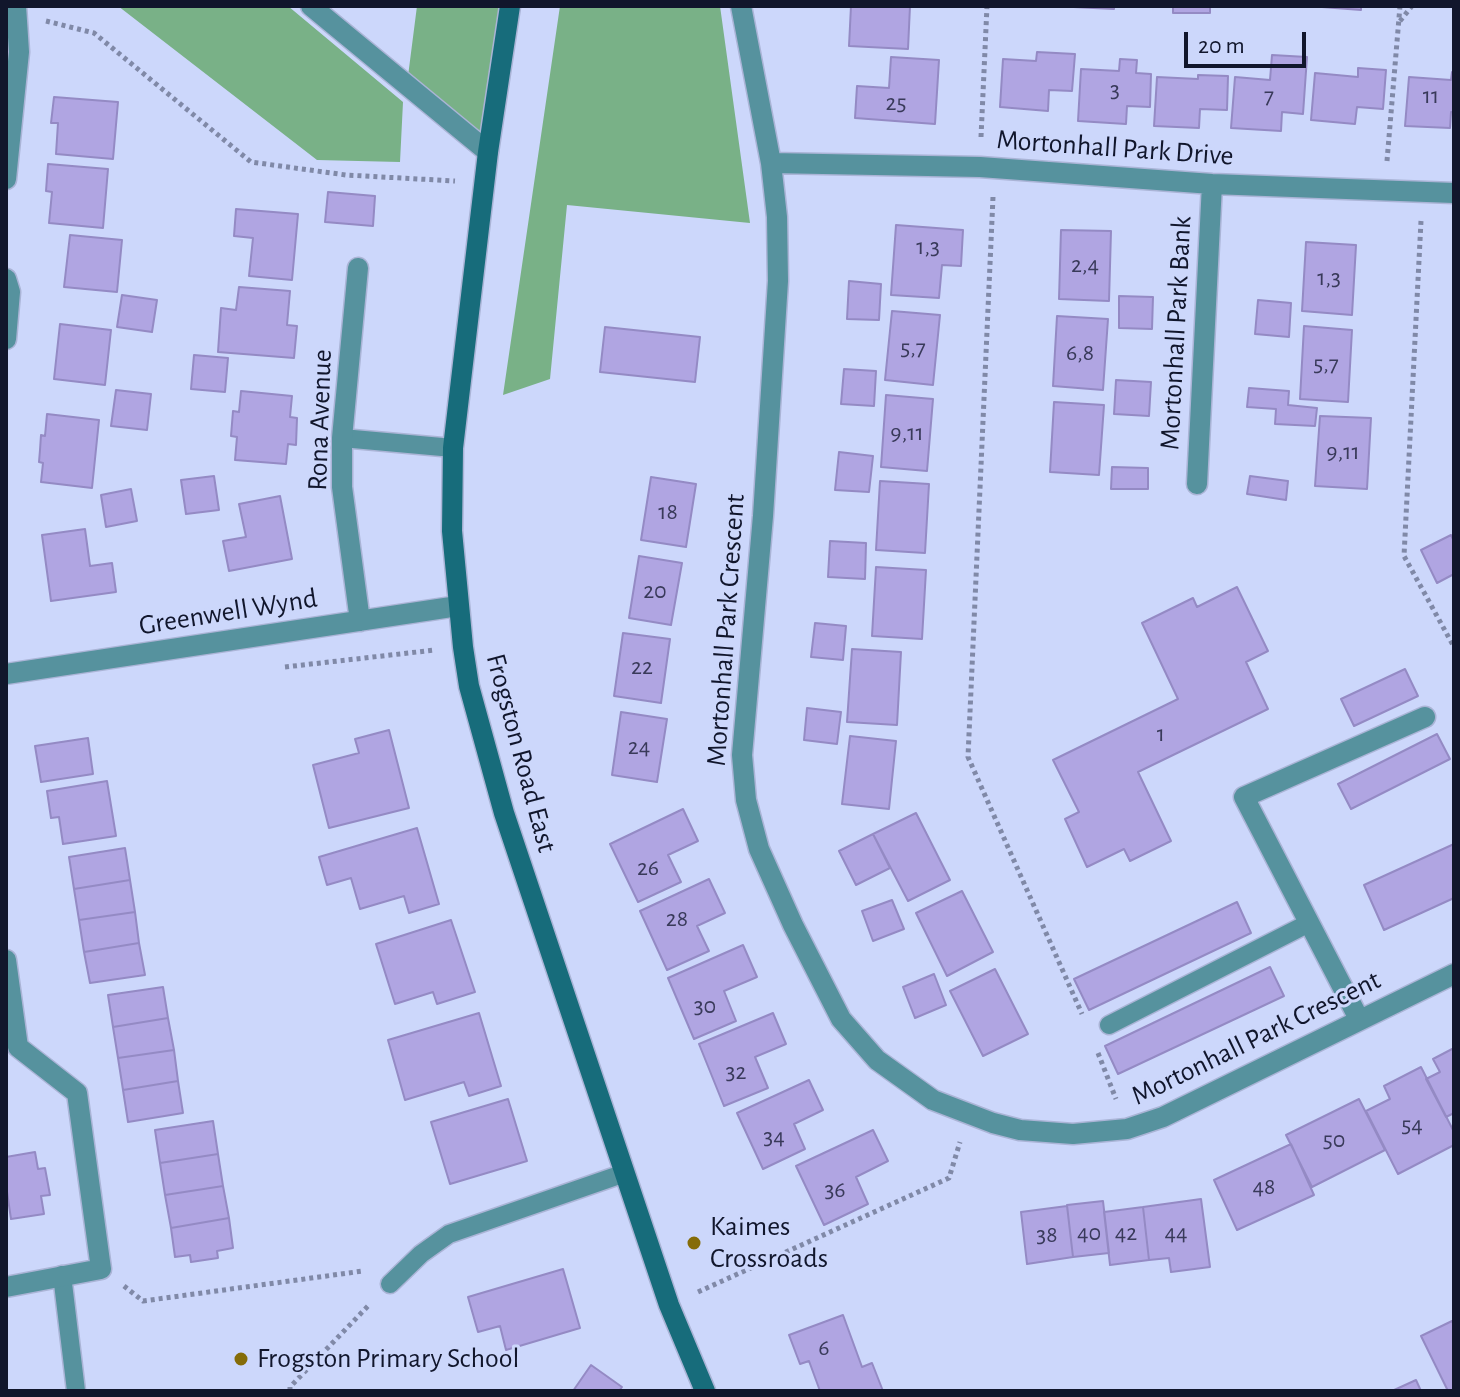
<!DOCTYPE html>
<html>
<head>
<meta charset="utf-8">
<style>
  body { margin:0 }
  #map { position:relative; width:1460px; height:1397px; overflow:hidden; background:#ccd7fb; font-family:"Alegreya Sans",sans-serif }
  canvas { display:block }
  .frame { position:absolute; inset:0; border:8px solid #11162c; pointer-events:none }
  .scale { position:absolute; left:1184px; top:32px; width:122px; height:36px; box-sizing:border-box; border:4px solid #11162c; border-top:0; padding-left:10px; font-size:24px; line-height:28px; white-space:nowrap; color:#11162c; -webkit-text-stroke:6px #ccd7fb; paint-order:stroke }
</style>
</head>
<body>
<div id="map">
<canvas width="1460" height="1397"></canvas>
<div class="frame"></div>
<div class="scale">20 m</div>
</div>
<script>
const c = document.querySelector('canvas').getContext('2d');
c.lineJoin = 'round';
function fillPath(path, color) { c.fillStyle = color; c.fill(path, 'evenodd'); }
function strokePath(path, color, width, dash) { c.strokeStyle = color; c.lineWidth = width; c.lineCap = dash ? 'butt' : 'round'; c.setLineDash(dash || []); c.stroke(path); }
function drawText(font, color, halo, rows, align = 'center') {
  c.font = font + ' "Alegreya Sans",sans-serif'; c.lineWidth = 6; c.setLineDash([]); c.textBaseline = 'middle'; c.strokeStyle = halo; c.fillStyle = color; for (const [text, x, y, turn = 0] of rows) {
    c.save(); c.translate(x, y); c.rotate((+turn || 0) * Math.PI / 180); c.textAlign = isNaN(turn) ? turn : align; if (halo) c.strokeText(text, 0, 0); c.fillText(text, 0, 0); c.restore();
  }
}
fillPath(new Path2D(`
  M118,6H288L403,102L400,162L317,160Z
  M417,6H510L488,152L407,84Z
  M560,6H720L750,223L567,205L550,379L503,395Z`), '#79b187');
const building = new Path2D(`
  M851,6H910L908,49L849,46Z
  M1053,6H1114V9Z
  M1173,6H1210V13H1173Z
  M1309,6H1361V10Z
  M1037,52L1075,54L1072,91L1049,90L1048,111L1000,107L1003,59L1036,61Z
  M1272,55L1307,57L1303,114L1282,112L1281,131L1231,128L1235,77L1270,80Z
  M891,57L939,60L935,124L855,118L857,86L889,88Z
  M1120,59L1137,60L1136,73L1151,74L1150,107L1127,106L1126,124L1078,121L1081,69L1119,71Z
  M1358,68L1386,70L1383,109L1357,107L1355,124L1311,120L1315,73L1358,77Z
  M1452,72H1454V112H1451L1450,128L1405,126L1409,77L1451,80Z
  M1198,75L1228,76L1227,110L1200,109L1199,128L1154,126L1157,77L1198,79Z
  M54,97L118,102L113,159L56,154L58,123H51Z
  M48,164L108,169L103,228L49,223L52,192L46,191Z
  M328,192L375,196L373,226L325,222Z
  M236,209L298,214L292,280L249,276L253,238L234,236Z
  M896,225L963,230L961,266L942,265L939,298L891,295Z
  M1061,230L1111,231L1109,301L1059,299Z
  M70,235L122,240L117,292L64,287Z
  M1306,242L1356,245L1352,315L1302,311Z
  M849,281L881,284L879,320L847,319Z
  M239,287L290,291L287,325L297,326L294,358L218,352L221,308L236,310Z
  M122,295L157,300L152,332L117,327Z
  M1119,296L1153,297L1152,329L1119,328Z
  M1258,300L1291,303L1289,337L1255,334Z
  M892,311L940,315L933,385L885,380Z
  M1057,316L1108,319L1103,390L1053,386Z
  M60,324L111,330L105,385L54,379Z
  M1304,326L1352,330L1348,402L1300,399Z
  M605,327L700,337L695,382L600,372Z
  M194,355L228,358L225,392L191,389Z
  M844,369L876,371L874,406L841,404Z
  M1116,380L1151,382L1149,416L1114,414Z
  M1249,388L1289,391L1288,405L1317,408L1315,426L1275,424L1276,409L1247,407Z
  M116,390L151,394L147,430L111,426Z
  M241,391L292,396L290,417L297,418L296,445L288,444L286,464L235,460L237,437L231,436L233,411L239,412Z
  M886,395L933,399L927,471L881,467Z
  M1054,402L1104,405L1099,475L1050,472Z
  M47,414L99,420L92,488L41,482L43,463L39,462L40,450L41,435L45,436Z
  M1320,416L1371,418L1367,489L1315,486Z
  M839,452L873,456L869,492L835,490Z
  M1112,467L1148,468V489H1111Z
  M214,476L219,510L186,514L181,480Z
  M1250,476L1288,481L1286,500L1247,494Z
  M651,477L696,484L686,547L641,540Z
  M880,481L929,484L925,553L876,550Z
  M131,489L137,521L106,527L101,495Z
  M280,496L292,559L229,571L223,541L246,537L239,504Z
  M85,529L90,566L112,563L116,592L51,601L42,535Z
  M1451,535L1454,541V574L1437,583L1421,550Z
  M830,541L866,543L865,579L828,577Z
  M639,556L682,563L671,625L629,618Z
  M876,567L926,570L922,639L872,636Z
  M1237,587L1268,651L1246,662L1268,709L1138,772L1171,841L1130,861L1124,849L1087,867L1065,819L1079,812L1053,760L1178,699L1142,623L1193,598L1197,607Z
  M815,623L846,626L843,660L811,657Z
  M623,633L670,639L661,703L614,696Z
  M852,649L901,652L897,725L847,722Z
  M1405,669L1418,696L1354,726L1341,699Z
  M807,708L841,712L837,744L804,740Z
  M621,712L667,719L657,782L612,775Z
  M389,730L409,808L329,828L313,765L359,753L355,739Z
  M1437,734L1450,759L1351,809L1338,784Z
  M850,736L896,741L889,809L842,804Z
  M88,738L93,774L41,782L35,746Z
  M107,781L116,836L63,844L59,817L51,818L47,791Z
  M683,809L698,841L668,855L681,882L638,902L610,844Z
  M916,813L950,880L908,901L873,834Z
  M417,828L439,904L409,913L404,896L360,909L351,878L327,885L319,857Z
  M873,834L890,868L856,885L839,851Z
  M1454,844V898L1384,930L1364,885Z
  M125,848L130,880L74,889L69,857Z
  M709,879L725,913L697,926L709,951L667,970L640,911Z
  M130,880L135,912L79,920L74,889Z
  M962,891L993,952L947,976L916,913Z
  M892,900L904,929L873,941L862,911Z
  M1237,902L1251,933L1089,1010L1074,979Z
  M135,912L139,943L84,952L79,920Z
  M451,920L475,992L437,1004L433,992L395,1004L376,944Z
  M139,943L145,975L90,983L84,952Z
  M743,945L757,977L724,991L736,1021L694,1039L668,978Z
  M1270,967L1284,996L1118,1074L1105,1046Z
  M995,969L1028,1034L983,1056L950,991Z
  M934,974L946,1005L915,1018L903,987Z
  M163,987L168,1018L113,1027L108,995Z
  M479,1013L501,1086L469,1096L464,1082L405,1100L388,1040Z
  M773,1013L786,1044L755,1057L768,1088L724,1106L699,1044Z
  M168,1018L174,1050L118,1058L113,1027Z
  M1454,1048V1113L1446,1117L1426,1079L1440,1072L1433,1059Z
  M174,1050L178,1081L123,1090L118,1058Z
  M1421,1067L1454,1132V1145L1398,1174L1366,1111L1390,1099L1384,1086Z
  M809,1080L823,1110L794,1124L805,1149L763,1169L737,1113Z
  M178,1081L183,1113L128,1122L123,1090Z
  M508,1099L527,1161L450,1184L431,1122Z
  M1359,1099L1385,1150L1312,1187L1286,1135Z
  M213,1121L218,1154L160,1163L155,1130Z
  M873,1130L888,1161L856,1177L868,1204L824,1225L796,1166Z
  M1291,1144L1314,1195L1237,1230L1214,1180Z
  M35,1152L38,1169L45,1168L50,1195L41,1196L44,1214L11,1219L6,1185V1157Z
  M218,1154L223,1186L165,1195L160,1163Z
  M223,1186L229,1218L171,1228L165,1195Z
  M1201,1199L1210,1267L1171,1272L1169,1258L1149,1260L1143,1207Z
  M1103,1201L1109,1253L1073,1257L1067,1205Z
  M1067,1206L1073,1257L1027,1264L1021,1212Z
  M1143,1207L1149,1260L1110,1265L1104,1212Z
  M229,1218L233,1248L217,1251L218,1258L191,1262L190,1255L175,1257L171,1228Z
  M563,1269L580,1328L506,1350L500,1326L478,1332L468,1297Z
  M843,1315L862,1367L872,1363L883,1391H820L809,1361L800,1364L789,1335Z
  M1452,1321L1454,1326V1391H1448L1421,1336Z
  M591,1365L622,1387L619,1391H573Z
  M1416,1380L1421,1391H1392Z`);
fillPath(building, '#b0a5e2');
strokePath(building, '#948ac4', 2);
const lane = new Path2D(`
  M342,438L453,448
  M1109,1025L1309,923
  M62,1275L76,1391
  M390,1284L421,1254L449,1234L625,1173`);
const street = new Path2D(`
  M311,6L488,152
  M741,6L771,163L777,217L778,281L763,516L742,755L746,800L759,849L793,925L841,1019L877,1060L933,1100L993,1123L1020,1130L1073,1134L1127,1129L1163,1117L1454,974
  M771,163L980,167L1212,184L1454,193
  M6,179L19,52L16,6
  M358,268L342,438V487L360,621
  M6,279L10,292L6,339
  M1197,484L1212,184
  M6,674L458,606
  M6,960L18,1047L77,1093L101,1269L6,1287
  M1359,1019L1244,797L1425,717`);
const secondary = new Path2D(`
  M510,6L488,152L453,448L452,531L463,647L469,686L504,813L669,1305L705,1391`);
strokePath(lane, '#aab4d6', 21);
strokePath(street, '#aab4d6', 23);
strokePath(secondary, '#aab4d6', 23);
strokePath(new Path2D(`
  M46,21L94,33L251,162L346,175L455,181
  M1400,21L1412,6
  M981,137L987,6
  M1387,161L1400,6
  M993,197L968,757L1082,1014
  M1421,221L1404,556L1454,647
  M285,667L435,650
  M1098,1053L1116,1099
  M124,1286L143,1301L363,1271
  M698,1292L949,1178L960,1142
  M290,1391V1387L369,1305`), '#8089a7', 5, [4, 4]);
strokePath(lane, '#56929e', 18);
strokePath(street, '#56929e', 20);
strokePath(secondary, '#176c7b', 20);
for (const [x, y, r, color] of [
  [694,1243,8,"#856c08"],
  [241,1359,8,"#856c08"]
]) { const dot = new Path2D(); dot.arc(x, y, r, 0, 2 * Math.PI); c.fillStyle = color; c.fill(dot); strokePath(dot, '#ccd7fb', 3); }
drawText('24px', '#393a5a', null, [
  ["3",1115,90],
  ["7",1269,96],
  ["11",1431,96],
  ["25",896,103],
  ["1,3",928,247],
  ["2,4",1085,265],
  ["1,3",1329,278],
  ["5,7",913,348],
  ["6,8",1080,353],
  ["5,7",1326,364],
  ["9,11",907,433],
  ["9,11",1343,452],
  ["18",668,512],
  ["20",655,591],
  ["22",642,667],
  ["1",1161,734],
  ["24",639,747],
  ["26",648,868],
  ["28",677,919],
  ["30",705,1006],
  ["32",736,1072],
  ["54",1412,1125],
  ["34",774,1137],
  ["50",1334,1140],
  ["48",1264,1187],
  ["36",835,1190],
  ["40",1089,1233],
  ["42",1126,1233],
  ["44",1176,1233],
  ["38",1047,1235],
  ["6",824,1348]
]);
drawText('28px', '#11162c', '#ccd7fb', [
  ["Mortonhall Park Drive",1115,148,4],
  ["Mortonhall Park Bank",1176,333,-87],
  ["Rona Avenue",320,420,-88],
  ["Greenwell Wynd",228,612,-9],
  ["Mortonhall Park Crescent",726,630,-86],
  ["Frogston Road East",521,753,75],
  ["Mortonhall Park Crescent",1256,1038,-26]
]);
drawText('28px', '#11162c', '#ccd7fb', [
  ["Kaimes",710,1227],
  ["Crossroads",710,1259],
  ["Frogston Primary School",257,1359]
], 'left');
</script>
</body>
</html>
